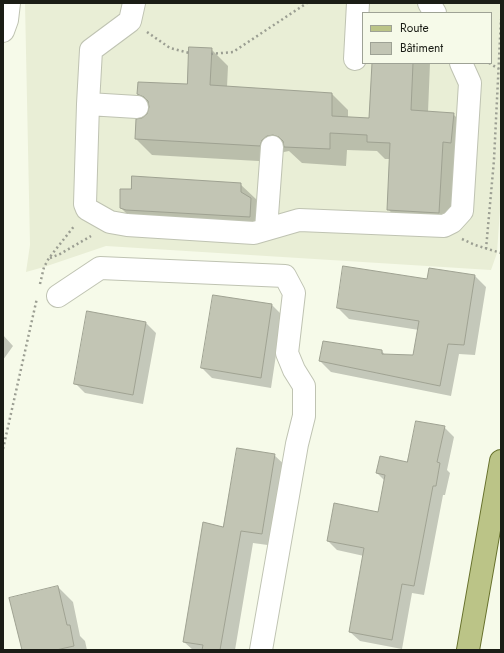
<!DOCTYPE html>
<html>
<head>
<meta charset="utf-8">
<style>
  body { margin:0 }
  #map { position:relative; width:504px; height:653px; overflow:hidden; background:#f6fae9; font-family:Jost,sans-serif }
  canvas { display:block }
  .frame { position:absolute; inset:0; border:4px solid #1b1d16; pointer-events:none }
  .legend { position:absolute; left:362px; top:12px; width:130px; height:52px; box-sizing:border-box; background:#f6fae9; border:1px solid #9ea295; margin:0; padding:5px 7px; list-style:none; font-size:12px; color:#1b1d16 }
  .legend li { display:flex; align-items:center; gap:8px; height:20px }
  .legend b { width:20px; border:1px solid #9ea295 }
</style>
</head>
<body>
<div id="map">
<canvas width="504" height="653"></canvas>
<div class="frame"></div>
<ul class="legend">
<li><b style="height:5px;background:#bbc487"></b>Route</li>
<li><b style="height:11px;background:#c2c5b4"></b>Bâtiment</li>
</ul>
</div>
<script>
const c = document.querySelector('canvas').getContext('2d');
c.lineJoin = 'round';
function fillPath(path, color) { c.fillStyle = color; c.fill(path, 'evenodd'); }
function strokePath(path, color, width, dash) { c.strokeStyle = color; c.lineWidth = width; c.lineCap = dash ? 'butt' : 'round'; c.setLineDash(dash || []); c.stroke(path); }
fillPath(new Path2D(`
  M25,3H501V195L497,253L491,270L106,246L44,267L26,272L30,245ZM363,13H491V63H363Z`), '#e9eed6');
fillPath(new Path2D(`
  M211,49L228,66L227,87L332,94L348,110V118L369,119L373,63H430L428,112L453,114L470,131L455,229L404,226L388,209L390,159H385L377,151L347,150L346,166L302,163L289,151L284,152L278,156L276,162L152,155L136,139L143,119L148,115L150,106L138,94L188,86Z
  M240,184L257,200V205L266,233L138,225L121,208Z
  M475,276L486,287L475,355L459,354L451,396L331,372L320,361L382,351L385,355L414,356L419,330L349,319L338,308L428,280Z
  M272,305L282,315L271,388L212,378L202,368Z
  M146,323L156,333L143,404L85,393L75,383Z
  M3,335L13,346L3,360Z
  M444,427L454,437L447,470L450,473L445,495H443L424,595L412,593L402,649L360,641L350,632L364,556L337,550L328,541L379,513L385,481L377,473L408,463Z
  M274,455L287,467L275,546L253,543L235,650H193L184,642L224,529Z
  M58,587L73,602L80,636L85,641L87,650H23Z`), '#0003');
const building = new Path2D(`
  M189,47L212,48L210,85L332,93V116L369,118L372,63H413L411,110L454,113L451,143L443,142L439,213L387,210L390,143L367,142V135L330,133V149L284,147L283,141L279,137L273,135L267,136L262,140L260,146L135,139L136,119L142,118L147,114L149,107L148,101L144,97L137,94L138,82L187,84Z
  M132,176L241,183V192L251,198L250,217L126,210L120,208V189H131Z
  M343,266L427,279L429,268L475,275L464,345L448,344L440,386L319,361L323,341L382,350V354L413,355L419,321L337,308Z
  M213,295L272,304L261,378L201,368Z
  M87,311L146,322L133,395L74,384Z
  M416,421L445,426L437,462L440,463L436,486H433L414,586L402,584L392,640L349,632L364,548L327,541L334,503L378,512L385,475L376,473L380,456L407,462Z
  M237,448L275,454L262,534L241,531L220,650H202L203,645L183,642L203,522L223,527Z
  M58,586L67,625H70L74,646L56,650H22L9,598Z`);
fillPath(building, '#c2c5b4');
strokePath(building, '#9fa292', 1);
const minor = new Path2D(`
  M134,3L130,21L91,50L88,104L85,204L87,209L110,222L127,225L254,233L299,220L444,226L452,222L462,211L470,83L461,63
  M429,3L435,13
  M3,31L7,20L9,3
  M355,59L358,3
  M88,104L137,107
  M266,229L272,147
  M58,296L100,268L285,276L294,293L287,353L294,370L304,386V416L297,444L261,650`);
const major = new Path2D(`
  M468,650L501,461`);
strokePath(minor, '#bfc3b2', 24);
strokePath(major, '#66702b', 24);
strokePath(new Path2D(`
  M147,32L170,48L189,53
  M211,54L233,52L307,3
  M489,63L499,69
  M462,239L475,245L501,253
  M486,249L494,160L501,19
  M50,258L60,254L91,236
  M40,284L44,267L49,258L75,225
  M3,449L37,298`), '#9b9e92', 2.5, [2, 3]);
strokePath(minor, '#fff', 22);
strokePath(major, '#bbc487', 22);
</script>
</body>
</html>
